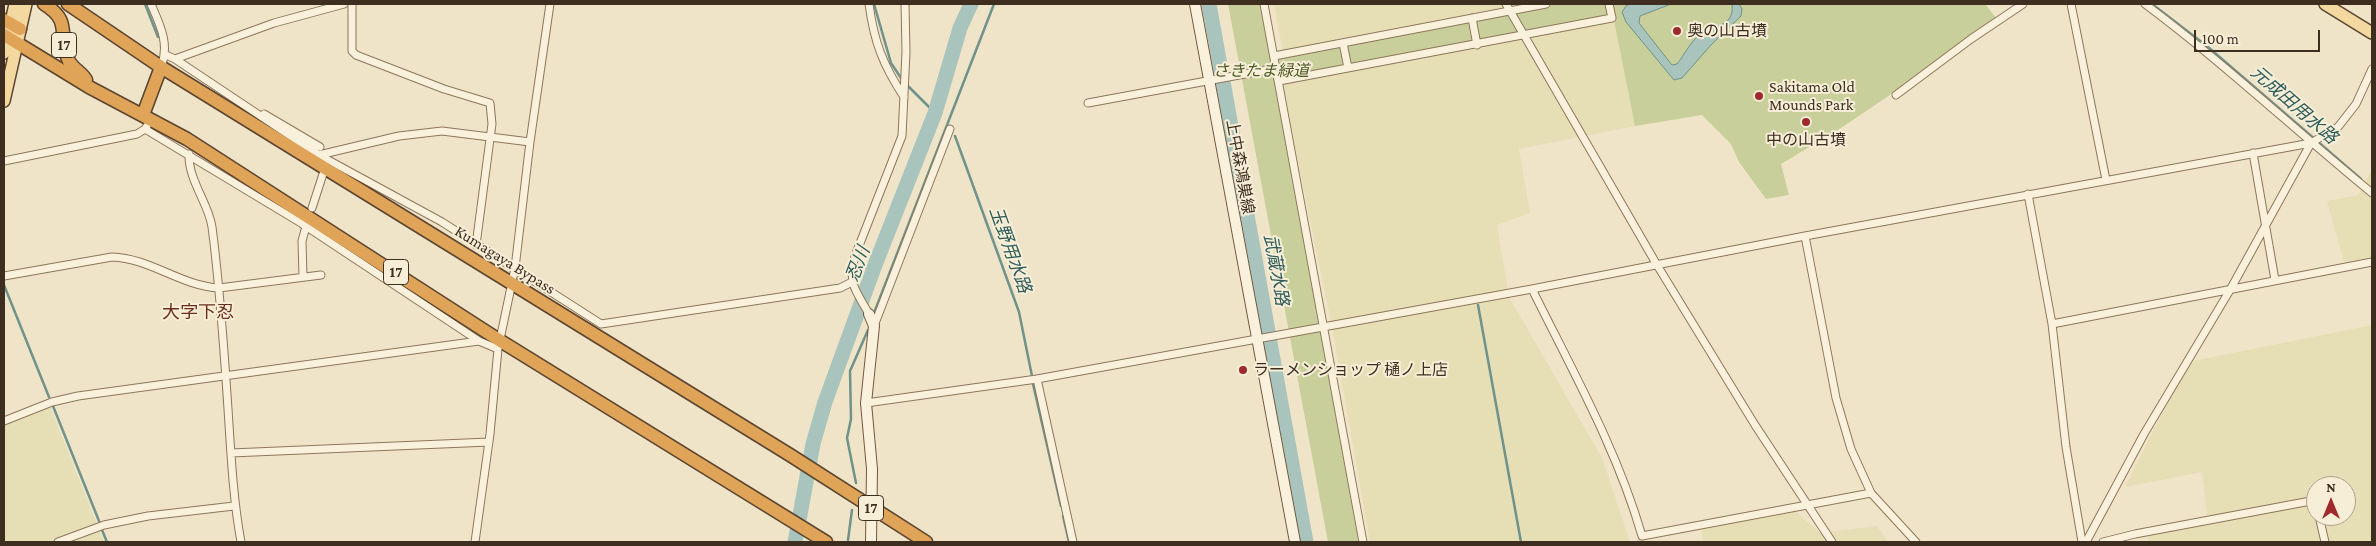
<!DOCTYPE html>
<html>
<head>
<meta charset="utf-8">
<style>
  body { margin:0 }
  #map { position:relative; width:2376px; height:546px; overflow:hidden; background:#f0e4c8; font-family:"Crimson Pro",serif }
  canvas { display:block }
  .frame { position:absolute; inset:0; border:5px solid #3d2e20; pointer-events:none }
  .north { position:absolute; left:2306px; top:476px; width:50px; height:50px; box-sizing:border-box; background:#f7eed8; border:1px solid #ada18e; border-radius:50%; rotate:0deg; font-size:14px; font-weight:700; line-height:20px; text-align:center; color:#3d2e20 }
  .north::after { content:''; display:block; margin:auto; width:18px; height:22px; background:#9e2a2b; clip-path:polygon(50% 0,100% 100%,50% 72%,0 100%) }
  .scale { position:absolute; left:2194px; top:30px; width:126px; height:22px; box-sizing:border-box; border:2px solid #3d2e20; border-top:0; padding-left:6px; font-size:15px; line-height:18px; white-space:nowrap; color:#3d2e20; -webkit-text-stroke:4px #f7eed8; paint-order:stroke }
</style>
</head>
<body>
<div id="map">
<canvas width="2376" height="546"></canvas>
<div class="frame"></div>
<div class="north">N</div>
<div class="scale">100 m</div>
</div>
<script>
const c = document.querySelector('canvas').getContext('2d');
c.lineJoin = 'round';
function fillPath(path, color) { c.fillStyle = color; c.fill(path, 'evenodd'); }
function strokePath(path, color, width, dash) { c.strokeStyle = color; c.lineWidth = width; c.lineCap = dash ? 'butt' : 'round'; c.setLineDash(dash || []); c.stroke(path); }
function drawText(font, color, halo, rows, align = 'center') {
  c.font = font + ' "Crimson Pro","Noto Sans JP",serif'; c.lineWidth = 4; c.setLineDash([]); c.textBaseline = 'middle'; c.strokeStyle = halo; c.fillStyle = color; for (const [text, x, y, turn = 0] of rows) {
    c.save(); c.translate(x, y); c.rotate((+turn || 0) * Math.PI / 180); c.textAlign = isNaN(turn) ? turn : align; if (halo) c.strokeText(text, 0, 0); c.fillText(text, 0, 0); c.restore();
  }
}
fillPath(new Path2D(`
  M1274,4H1538L1283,52Z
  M1614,21L1635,126L1519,149L1530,213L1497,225L1509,297L1602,458L1630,542H1370L1333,332L1282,83Z
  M2372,170V258L2344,262L2327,201L2358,195Z
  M2372,325V542H2149L2148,535L2208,520L2202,472L2125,487L2188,362ZM2316,486H2346V516H2316Z
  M50,407L104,542H4V425Z
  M1794,510L1820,533L1877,526L1888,542H1703L1701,527Z`), '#e6deb5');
fillPath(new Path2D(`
  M1228,4H1262L1271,53L1538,4H1985L1997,19L1943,59L1844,126L1781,164L1789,195L1766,199L1739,162L1731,144L1702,115L1635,126L1614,21L1278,84L1319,312L1321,333L1360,542H1328Z`), '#c9cf9b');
const water = new Path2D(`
  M1631,4H1671L1640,16L1639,23L1672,65L1677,64C1684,55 1690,43 1698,36C1711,24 1735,29 1732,4H1739L1742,9L1741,16L1711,45L1682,78L1674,80L1626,22L1622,12L1626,6Z`);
fillPath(water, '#a9c4bc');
strokePath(water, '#6f938a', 1);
strokePath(new Path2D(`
  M145,4L158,37
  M874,4L891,63L903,81
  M2152,4L2208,47L2361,179
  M907,85L935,113
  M955,136L1019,312L1032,376
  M4,285L49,397
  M1478,305L1521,542
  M874,313L994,4
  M1033,384L1061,506
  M53,406L99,521
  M856,483L847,438L851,419L850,371L868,330
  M1063,516L1069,542
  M102,530L107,542
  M848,540L852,510
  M1638,542H1639`), '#6f938a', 2.5);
strokePath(new Path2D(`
  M1209,4L1306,542
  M795,542L813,444L825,402L875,265L935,113L960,28L971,4`), '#a9c4bc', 15);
const street = new Path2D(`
  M151,4C160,25 170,44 161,67
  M352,4V51L356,55L444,89L490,103L492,124L476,245
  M869,4C874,42 883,65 904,97
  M1264,4L1363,542
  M1506,4L1657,265L1755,425L1832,542
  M2071,4L2106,180
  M2145,4C2224,63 2296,131 2372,193
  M1472,18L1477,45
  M1343,43L1348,68
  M166,55L175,59L274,23L344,4
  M1274,56L1546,4
  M175,59L319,155L399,136L442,131L530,142
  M1279,81L1612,18L1609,4
  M1896,95L1971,39L2023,4
  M1088,103L1277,68
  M264,114L320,147
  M145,129L301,223L479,341
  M2253,153L2275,280
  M189,154C188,180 209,204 212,227C220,287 224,349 228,409C231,454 233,498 241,542
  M319,155L442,222L601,324L840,288L852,282
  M4,161L137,134L145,129L147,126
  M2028,194L2052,324L2372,262
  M312,208L323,174
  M4,276L112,257C150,258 181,286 219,288L321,275
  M303,277L302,241L305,230
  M1532,289L1805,236
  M869,314C855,289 848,285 855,256L902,136L906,52L905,4
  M2052,324L2066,447L2082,542
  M874,326L950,129
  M1037,379L1073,542
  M866,403L1037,379L1532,289C1572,370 1617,449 1642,536L1871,493L1851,449L1836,398L1805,236L2311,143
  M4,421L52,402L78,396L479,341L498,349
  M231,453L489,442
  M1871,493L1916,542
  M2319,516L2325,542
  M58,542L104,525L148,516L234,506
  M475,542L490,434L498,349L515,268L530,142L550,4
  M2086,542L2144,434L2230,290L2311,143L2338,127L2356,104L2372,69
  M2103,542L2135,534L2316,500V502`);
const secondary = new Path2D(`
  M1195,4L1295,542
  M869,314L874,326L866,403L872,469L871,542`);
const primary = new Path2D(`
  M2325,4L2372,33
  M4,53L15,4
  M4,101L26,4`);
const highway = new Path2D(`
  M44,4C73,22 57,34 68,59C71,68 82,72 86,80
  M68,4L161,67L790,455L926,542
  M4,20L20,29
  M4,35L89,87L187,139L499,340L826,542
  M143,115L161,67`);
strokePath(street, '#8d765c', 9);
strokePath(secondary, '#6f573f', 12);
strokePath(primary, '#5b4430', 14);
strokePath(highway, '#5b4430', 15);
strokePath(street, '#faf1dc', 7);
strokePath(secondary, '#faf1dc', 10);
strokePath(primary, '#f3d9a0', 11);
strokePath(highway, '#e0a458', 12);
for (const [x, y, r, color] of [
  [1677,31,5,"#9e2a2b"],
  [1759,96,5,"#9e2a2b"],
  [1806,122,5,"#9e2a2b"],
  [1243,370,5,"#9e2a2b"]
]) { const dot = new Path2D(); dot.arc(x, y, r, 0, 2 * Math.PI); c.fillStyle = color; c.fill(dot); strokePath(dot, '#f7eed8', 2); }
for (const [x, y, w] of [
  [64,45,25],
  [396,272,25],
  [871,508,25]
]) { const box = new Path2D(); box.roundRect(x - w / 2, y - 12.5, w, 25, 4); c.fillStyle = '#f7eed8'; c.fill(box); strokePath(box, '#3d2e20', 1); }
drawText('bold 15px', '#3d2e20', null, [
  ["17",64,45],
  ["17",396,272],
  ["17",871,508]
]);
drawText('16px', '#3d2e20', '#f7eed8', [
  ["奥の山古墳",1687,31],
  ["Sakitama Old",1769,87],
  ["Mounds Park",1769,105],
  ["中の山古墳",1806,140,"center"],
  ["ラーメンショップ 樋ノ上店",1253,370]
], 'left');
drawText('italic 16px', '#4d5a26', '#f7eed8', [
  ["さきたま緑道",1261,71]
]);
drawText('16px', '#3d2e20', '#f7eed8', [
  ["上中森鴻巣線",1240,167,80],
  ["Kumagaya Bypass",505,260,32]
]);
drawText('italic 18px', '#2f5d5a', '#f7eed8', [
  ["元成田用水路",2294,105,41],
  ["玉野用水路",1010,250,70],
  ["忍川",858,264,-69],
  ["武蔵水路",1276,270,80]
]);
drawText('18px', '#6b2e1e', '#f7eed8', [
  ["大字下忍",198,312]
]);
</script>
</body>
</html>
